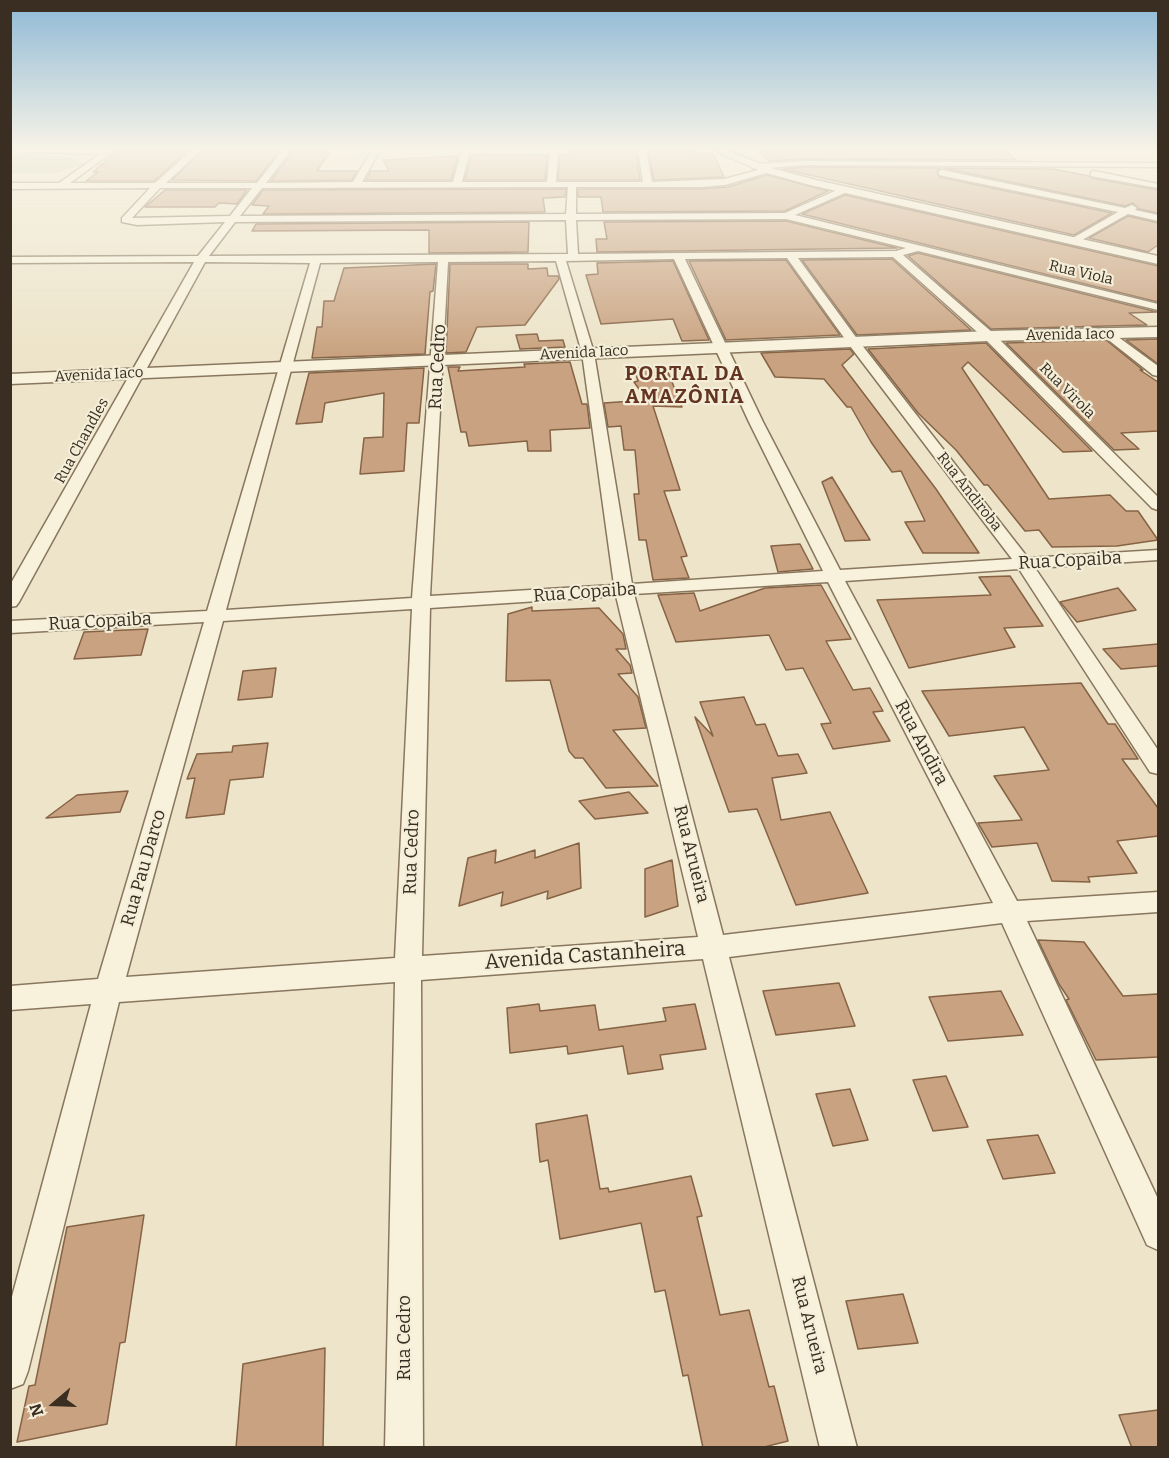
<!DOCTYPE html>
<html>
<head>
<meta charset="utf-8">
<style>
  body { margin:0 }
  #map { position:relative; width:1169px; height:1458px; overflow:hidden; background:#ede4c9; font-family:Bitter,serif }
  canvas { display:block }
  .frame { position:absolute; inset:0; border:12px solid #392e21; pointer-events:none }
  .north { position:absolute; left:24px; top:1374px; width:60px; height:60px; -webkit-text-stroke:4px #f4eed8; paint-order:stroke; rotate:251deg; font-size:16px; font-weight:700; line-height:24px; text-align:center; color:#392e21 }
  .north::after { content:''; display:block; margin:auto; width:21px; height:27px; background:#392e21; clip-path:polygon(50% 0,100% 100%,50% 72%,0 100%) }
</style>
</head>
<body>
<div id="map">
<canvas width="1169" height="1458"></canvas>
<div class="frame"></div>
<div class="north">N</div>
</div>
<script>
const c = document.querySelector('canvas').getContext('2d');
c.lineJoin = 'round';
function fillPath(path, color) { c.fillStyle = color; c.fill(path, 'evenodd'); }
function strokePath(path, color, width, dash) { c.strokeStyle = color; c.lineWidth = width; c.lineCap = dash ? 'butt' : 'round'; c.setLineDash(dash || []); c.stroke(path); }
function drawText(font, color, halo, rows, align = 'center') {
  c.font = font + ' Bitter,serif'; c.lineWidth = 4.5; c.setLineDash([]); c.textBaseline = 'middle'; c.strokeStyle = halo; c.fillStyle = color; for (const [text, x, y, turn = 0] of rows) {
    c.save(); c.translate(x, y); c.rotate((+turn || 0) * Math.PI / 180); c.textAlign = isNaN(turn) ? turn : align; if (halo) c.strokeText(text, 0, 0); c.fillText(text, 0, 0); c.restore();
  }
}
fillPath(new Path2D(`
  M11,153L21,155L66,156L86,164L52,174L11,173Z`), '#c2cb9d');
const building = new Path2D(`
  M167,150H188L154,181H86L98,172H93L116,152Z
  M203,150L227,151H279L256,181L172,180Z
  M301,150H331L317,171H357L352,180L271,181L293,151Z
  M569,150H636L640,180H558L560,155H569Z
  M648,150L713,153L724,177L654,180Z
  M837,150L1006,151L1016,160L804,159L769,161L759,152Z
  M477,154L547,155L545,180H465L471,156Z
  M458,156L451,180H366L371,171H389L383,160Z
  M804,167L941,168L937,171L939,177L1112,213L1074,235L783,169Z
  M944,168L1053,169L1089,176L1091,178L1158,190V213L1139,209L1133,203L1125,206Z
  M767,175L828,191L785,211L603,212L601,197H578V189H701L728,187Z
  M566,189L565,197L543,198L545,212L263,214L269,206L252,205L263,190Z
  M165,190H247L237,204L219,203L215,207H145Z
  M845,195L1158,266V302L802,214Z
  M1128,216L1158,223V245L1148,252L1089,238Z
  M786,221L897,248L597,252L596,239H607L604,222Z
  M529,222L528,252L429,253V230L252,231L256,224Z
  M918,253L1157,312L1129,313L1147,325L991,329L908,256Z
  M892,259L971,330L857,335L802,260Z
  M786,260L840,335L726,340L689,261Z
  M673,261L709,340L682,341L673,319L601,324L586,275L598,274L597,263Z
  M436,264L433,291L430,292L425,354L312,358L317,327H322L324,301H334L344,268Z
  M450,264H528V269L547,268L548,276H558L559,279L525,325L477,327L466,352L446,353Z
  M537,334L539,341L563,340L565,347L520,349L516,335Z
  M1158,339V364L1126,340Z
  M1106,340L1143,370H1140L1158,382V431L1121,433L1139,449L1114,450L1006,343Z
  M986,343L1092,451L1063,452L968,362L962,368L1049,499L1110,495L1126,511H1138L1158,540L1117,546L1052,547L1039,530L1025,531L988,485H984L956,450L918,413L868,349Z
  M850,349L854,354L842,365L936,489L979,553H923L905,522L925,521L901,471L892,472L871,442L851,407H847L824,379L775,377L761,353Z
  M570,362L582,404H587L590,428L550,430L551,451H528L527,441L469,446L466,432H461L448,367H460L458,371L525,367L524,364Z
  M666,367L682,407L653,406L680,490L664,491L687,556L681,557L689,578L653,580L646,540H639L634,494H639L635,450H624L621,426L608,427L604,403L647,400L634,382L638,381L634,368Z
  M424,368L419,423H407L404,471L360,474L364,438L383,437L384,393L325,403L322,422L296,424L309,373Z
  M832,477L870,540L845,541L822,482Z
  M800,544L813,569L778,572L771,546Z
  M1010,576L1043,626L1004,628L1015,647L909,668L877,600L991,595L979,577Z
  M821,585L851,639L826,641L853,690L870,688L883,711L873,712L890,741L833,749L821,724L831,723L803,668L786,670L769,635L676,642L658,595L694,593L700,611L765,588Z
  M1118,588L1136,610L1077,622L1060,602Z
  M532,607V611L599,608L623,634L626,649H616L630,665L632,673L618,674L638,697L646,728L613,730L658,786L606,788L583,758H575L569,751L550,680L506,681L508,614Z
  M148,629L141,655L74,659L84,632Z
  M1158,644V666L1121,669L1103,649Z
  M276,668L272,697L238,700L243,671Z
  M1081,683L1108,724H1115L1138,759H1122L1158,808V836L1117,841L1137,873L1088,877L1090,882L1052,881L1037,843L992,847L978,823L1022,820L994,776L1049,770L1024,727L949,736L922,691Z
  M744,697L756,725L765,724L778,756L798,754L807,773L772,778L781,820L830,812L868,893L796,905L757,809L729,812L695,717L713,736L700,702Z
  M268,743L263,777L230,780L224,814L186,818L195,778L187,779L197,754L232,752L233,746Z
  M128,791L120,812L46,818L77,795Z
  M629,792L648,813L595,819L579,801Z
  M579,843L581,888L547,899L548,891L501,906L503,892L459,906L468,858L496,850L495,863L535,850V858Z
  M672,860L678,906L645,917V869Z
  M1038,940L1084,942L1123,996L1158,994V1057L1096,1060L1066,1000L1069,999L1059,984Z
  M839,983L855,1026L776,1035L763,991Z
  M1001,991L1023,1035L948,1041L929,997Z
  M539,1004L540,1011L595,1005L599,1030L666,1021L663,1008L695,1004L706,1049L660,1055L663,1069L628,1074L623,1046L568,1054L567,1046L510,1053L507,1008Z
  M946,1076L968,1127L933,1131L913,1080Z
  M850,1089L868,1140L833,1146L816,1094Z
  M587,1115L600,1189L608,1188L609,1192L691,1176L702,1216L697,1217L720,1315L749,1310L769,1387L774,1386L788,1441L760,1448H703L688,1375L683,1376L665,1290L655,1292L641,1223L560,1239L548,1160L540,1162L536,1124Z
  M1038,1135L1055,1173L1003,1179L987,1140Z
  M144,1215L125,1342L120,1343L107,1424L17,1442L29,1386L35,1385L67,1227Z
  M903,1294L918,1343L858,1349L846,1301Z
  M325,1348L323,1448H236L243,1364Z
  M1158,1410V1448H1132L1119,1415Z`);
fillPath(building, '#c9a381');
strokePath(building, '#866345', 1.5);
const minor = new Path2D(`
  M23,150H115L70,183H155L192,150H201L166,183H257L283,150H291L266,183L353,182L372,150H380L362,182H453L462,150H470L462,182H547L550,150H558L556,182H643L638,150H646L652,182L724,179L766,168H752L751,166L755,164L804,161L1158,163V167L804,165L768,168L771,170L770,172L725,185L701,187H576V214L785,213L844,187L847,188V192L795,215L1158,304V310L918,251L903,255L993,333L1158,497V510L1152,508L985,339L893,257L798,258L858,340L1028,558L1158,550V560L1035,568L1158,750V774L1150,772L1019,569L845,581L1017,901L1158,892V912L1027,921L1158,1199V1250L1147,1245L1002,923L729,957L857,1448H820L703,959L421,980L423,1448H385L395,982L119,1002L28,1371L23,1384L10,1389V1304L91,1004L10,1010V986L98,979L204,622L10,633V621L207,611L310,263L205,262L19,602L16,606L10,607V585L194,262L10,263V257L198,256L225,222L137,225L122,222V218L150,188L10,189V183H59L100,154L27,152ZM568,187L566,214L240,216L262,188ZM160,188H252L230,216L132,218ZM786,219L906,248L896,251L578,254L576,220ZM566,220L568,254L209,256L235,222ZM787,258L850,346L1012,559L840,570L763,422L685,259ZM674,259L749,422L823,571L632,584L594,353L566,261ZM556,261L582,353L614,585L430,596L448,262ZM438,262L412,598L226,610L320,263ZM828,582L993,903L723,935L634,594ZM616,596L698,937L422,956L430,608ZM412,609L395,958L126,977L223,621Z
  M942,170L1125,208L1132,205L1137,208L1135,210L1158,215V221L1128,214L1075,244L1070,241L1071,239L1118,212L939,175V171Z
  M1094,171L1158,184V188L1091,176V172Z
  M1110,331L1158,366V376L1153,375L1106,338V332Z`);
const tertiary = new Path2D(`
  M713,150H727L771,168L816,180L1158,256V264L810,185L763,172Z
  M1158,327V337L989,341L10,384V374L989,331Z`);
strokePath(minor, '#88775e', 3);
strokePath(tertiary, '#88775e', 3);
fillPath(minor, '#f8f1dc');
fillPath(tertiary, '#f8f1dc');
const sky = c.createLinearGradient(0, 0, 0, 354);
sky.addColorStop(0, '#8fb9d6');
sky.addColorStop(0.42, '#f7f3e7');
sky.addColorStop(1, '#f7f3e700');
c.fillStyle = sky;
c.fillRect(0, 0, 1169, 354);
drawText('15px', '#392e21', '#f4eed8', [
  ["Rua Viola",1081,273,13],
  ["Avenida Iaco",1070,335,-1],
  ["Avenida Iaco",584,353,-3],
  ["Avenida Iaco",99,375,-3],
  ["Rua Virola",1067,391,45],
  ["Rua Chandles",82,441,-61],
  ["Rua Andiroba",969,492,52]
]);
drawText('18px', '#392e21', '#f4eed8', [
  ["Rua Cedro",438,367,-87],
  ["Rua Copaiba",1070,561,-3],
  ["Rua Copaiba",585,593,-4],
  ["Rua Copaiba",100,622,-3],
  ["Rua Andira",921,743,62],
  ["Rua Cedro",412,852,-88],
  ["Rua Arueira",691,854,76],
  ["Rua Pau Darco",144,868,-74],
  ["Rua Arueira",809,1325,76],
  ["Rua Cedro",405,1338,-90]
]);
c.letterSpacing = '1.5px';
drawText('bold 20px', '#643422', '#f4eed8', [
  ["PORTAL DA",685,374],
  ["AMAZÔNIA",685,397]
]);
c.letterSpacing = '0px';
drawText('21px', '#392e21', '#f4eed8', [
  ["Avenida Castanheira",585,956,-4]
]);
</script>
</body>
</html>
